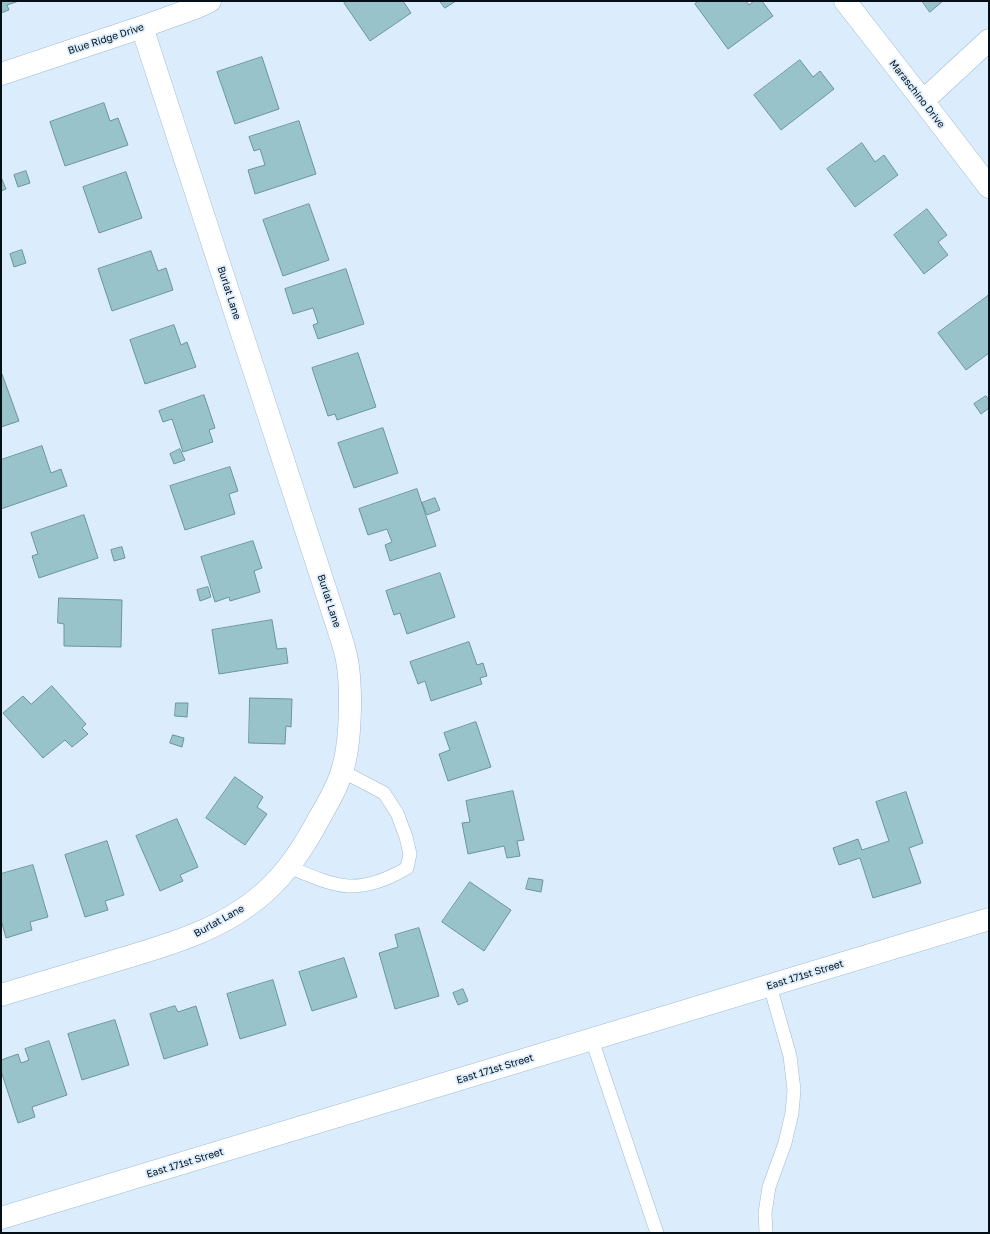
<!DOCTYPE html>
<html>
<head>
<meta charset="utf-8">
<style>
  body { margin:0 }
  #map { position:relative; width:990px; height:1234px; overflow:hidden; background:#dbedfc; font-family:"Golos Text",sans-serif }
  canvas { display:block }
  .frame { position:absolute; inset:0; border:2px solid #050f17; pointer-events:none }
</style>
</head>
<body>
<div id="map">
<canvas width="990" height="1234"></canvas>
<div class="frame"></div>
</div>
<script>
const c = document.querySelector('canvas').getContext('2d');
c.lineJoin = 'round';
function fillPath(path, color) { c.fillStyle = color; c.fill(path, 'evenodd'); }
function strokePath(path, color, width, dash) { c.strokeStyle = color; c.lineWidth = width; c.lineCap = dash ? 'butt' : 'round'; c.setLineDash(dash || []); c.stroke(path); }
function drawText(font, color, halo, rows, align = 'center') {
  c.font = font + ' "Golos Text",sans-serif'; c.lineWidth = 3.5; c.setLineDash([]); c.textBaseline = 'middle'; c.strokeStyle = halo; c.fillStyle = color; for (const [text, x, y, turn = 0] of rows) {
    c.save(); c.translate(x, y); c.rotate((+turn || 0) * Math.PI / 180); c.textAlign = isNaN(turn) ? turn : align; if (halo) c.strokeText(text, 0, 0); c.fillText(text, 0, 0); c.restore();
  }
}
const building = new Path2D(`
  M1,1H19L7,5L9,10L1,13Z
  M347,1H403L411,13L370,41L344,3Z
  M440,1H456L445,8Z
  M699,1H746L749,5L754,1H762L773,16L728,49L695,4Z
  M922,1H943L930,12Z
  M262,57L279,109L235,124L217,72Z
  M800,60L813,77L820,71L834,89L781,130L754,95Z
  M104,103L110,121L118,118L128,145L65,166L50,122Z
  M299,121L316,174L255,194L248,170L265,165L260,149L254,151L249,137Z
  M862,143L875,162L884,155L898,175L855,207L827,169Z
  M26,171L30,183L18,187L14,175Z
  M126,172L142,218L99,233L83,187Z
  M1,177L6,189L1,191Z
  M309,204L329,260L283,276L263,220Z
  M927,209L947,235L938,242L948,255L924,274L894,235Z
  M22,250L26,263L14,267L10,254Z
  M151,251L158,271L166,268L173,290L112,311L98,269Z
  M346,269L364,324L318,339L313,325L318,323L313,308L293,314L285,289Z
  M989,295V353L966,370L938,333Z
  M174,325L181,345L187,342L196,367L145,384L130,340Z
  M358,353L376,407L337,420L335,414L328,416L312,368Z
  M1,374H2L19,421L1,427Z
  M204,395L215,428L209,430L213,442L183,452L172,419L163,422L159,411Z
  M986,396L989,400V408L981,414L974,404Z
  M383,428L398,473L354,488L338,443Z
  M42,446L51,473L61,469L67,486L1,509V460Z
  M180,449L185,460L174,464L170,454Z
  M230,467L238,491L229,494L235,514L185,530L170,486Z
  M417,489L436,546L390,561L385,545L392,542L387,529L368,535L359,509Z
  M435,498L440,510L427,515L422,503Z
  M84,515L98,558L39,578L32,556L38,554L31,533Z
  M253,541L262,568L254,571L260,592L230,601L229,597L215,602L201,557Z
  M122,547L125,558L114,561L111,550Z
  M440,573L455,617L407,634L400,613L394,615L386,591Z
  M208,587L211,597L200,601L197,590Z
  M59,598L122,600L121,647L64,646V624L58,623Z
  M272,620L277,649L286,648L288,663L219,674L212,630Z
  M469,642L477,665L483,663L487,676L480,678L482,684L431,701L425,681L418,684L410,662Z
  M52,686L86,724L82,728L88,734L72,747L65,740L43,758L3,713L23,696L31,704Z
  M250,698L292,699L291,727L286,726L285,744L249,743Z
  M176,703H188L187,717L175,716Z
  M476,722L491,767L448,781L439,754L450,750L444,733Z
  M173,735L184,738L182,747L170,743Z
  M235,777L263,797L257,807L267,814L245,845L206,818Z
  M513,791L524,840L517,841L520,856L507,858L504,846L468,854L462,823L470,822L466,801Z
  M906,792L923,843L909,848L921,883L873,898L860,858L839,865L833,848L858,839L862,850L889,841L876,802Z
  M177,819L198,867L180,875L183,881L160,891L136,836Z
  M107,841L124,895L105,901L108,910L85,917L65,855Z
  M33,865L48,917L30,922L32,930L6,938L1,920V874Z
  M529,878L543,880L541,892L526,889Z
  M470,882L511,910L484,951L442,922Z
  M419,928L439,996L395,1009L379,953L398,947L395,935Z
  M344,958L357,997L312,1011L299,972Z
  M273,980L286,1025L240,1039L227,994Z
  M463,989L468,1001L458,1005L453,993Z
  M175,1006L178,1012L196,1006L208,1045L164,1059L150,1014Z
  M115,1020L129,1065L82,1080L68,1034Z
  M49,1041L67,1095L32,1107L35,1117L18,1123L1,1071V1060L18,1054L21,1063L29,1060L25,1049Z`);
fillPath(building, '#98c3ca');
strokePath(building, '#6b959c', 1);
const lane = new Path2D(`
  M289,867C308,875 328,884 348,886C369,887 390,878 407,868L410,854L406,837L397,813L384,793L342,771
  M592,1040L657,1233
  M766,1233L765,1213L769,1187L785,1143L792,1113L794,1090L790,1056L770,986`);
const street = new Path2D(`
  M845,1L923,101L989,187
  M1,74L142,27L195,8L210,1
  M923,101L989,40
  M1,995C38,984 74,973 111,962C165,946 221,931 264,893C289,871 306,843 321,815C329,801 338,786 342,771C351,744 352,689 347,660C345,649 341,638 338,628L142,27
  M1,1218L989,919`);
strokePath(lane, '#9cbad1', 14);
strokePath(street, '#9cbad1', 23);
strokePath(lane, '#fff', 13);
strokePath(street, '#fff', 22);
drawText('10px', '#050f17', '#dbedfc', [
  ["Blue Ridge Drive",106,39,-18],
  ["Maraschino Drive",917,94,52],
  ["Burlat Lane",229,293,72],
  ["Burlat Lane",329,601,72],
  ["Burlat Lane",219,921,-29],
  ["East 171st Street",805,975,-17],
  ["East 171st Street",495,1069,-17],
  ["East 171st Street",185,1163,-17]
]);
</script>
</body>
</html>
